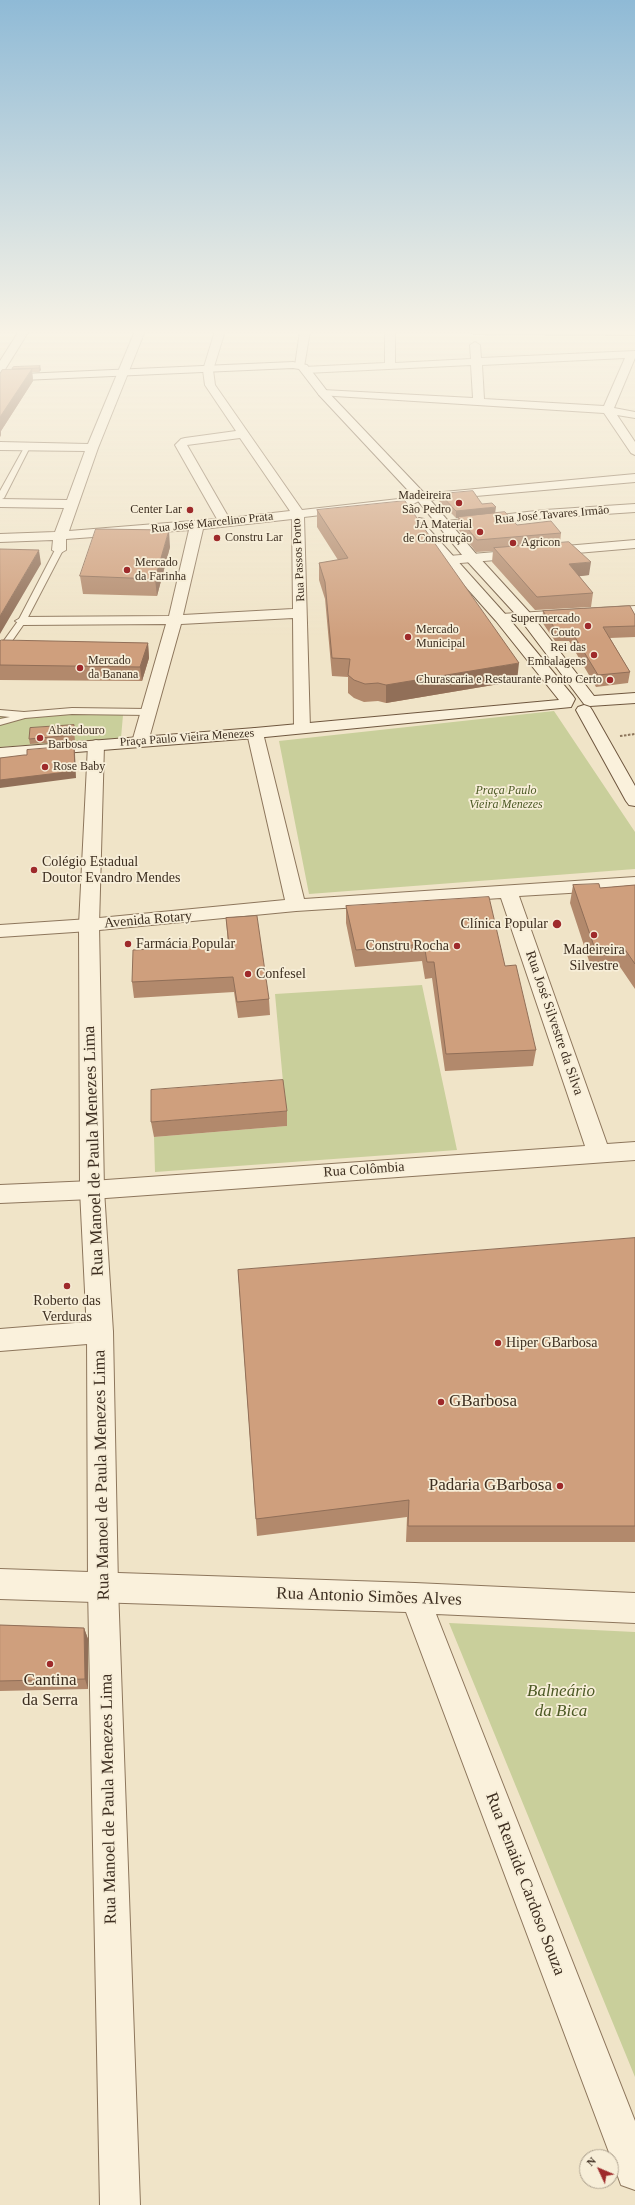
<!DOCTYPE html>
<html>
<head>
<meta charset="utf-8">
<style>
  body { margin:0 }
  #map { position:relative; width:635px; height:2205px; overflow:hidden; background:#f0e4c8; font-family:"Times New Roman",serif }
  canvas { display:block }
  .north { position:absolute; left:579px; top:2149px; width:40px; height:40px; box-sizing:border-box; background:#f7eed8; border:1px solid #ada18e; border-radius:50%; rotate:314deg; font-size:11px; font-weight:700; line-height:16px; text-align:center; color:#3d2e20 }
  .north::after { content:''; display:block; margin:auto; width:14px; height:18px; background:#9e2a2b; clip-path:polygon(50% 0,100% 100%,50% 72%,0 100%) }
</style>
</head>
<body>
<div id="map">
<canvas width="635" height="2205"></canvas>
<div class="north">N</div>
</div>
<script>
const c = document.querySelector('canvas').getContext('2d');
c.lineJoin = 'round';
function fillPath(path, color) { c.fillStyle = color; c.fill(path, 'evenodd'); }
function strokePath(path, color, width, dash) { c.strokeStyle = color; c.lineWidth = width; c.lineCap = dash ? 'butt' : 'round'; c.setLineDash(dash || []); c.stroke(path); }
function drawText(font, color, halo, rows, align = 'center') {
  c.font = font + ' "Times New Roman",serif'; c.lineWidth = 3.5; c.setLineDash([]); c.textBaseline = 'middle'; c.strokeStyle = halo; c.fillStyle = color; for (const [text, x, y, turn = 0] of rows) {
    c.save(); c.translate(x, y); c.rotate((+turn || 0) * Math.PI / 180); c.textAlign = isNaN(turn) ? turn : align; if (halo) c.strokeText(text, 0, 0); c.fillText(text, 0, 0); c.restore();
  }
}
fillPath(new Path2D(`
  M0,711L123,715L121,738L0,747Z
  M554,711L635,832V869L309,894L279,741Z
  M422,985L457,1150L155,1172L154,1137L287,1126L275,994Z
  M449,1623L635,1632V2077Z`), '#c9cf9b');
const service = new Path2D(`
  M25,446L30,447L4,498L0,500V491Z
  M56,548L63,550L26,621L3,654L0,655V646L18,621Z
  M72,708L147,709L152,712L147,715L72,714L25,718L0,725V719L10,717L0,716V710L24,712Z`);
const minor = new Path2D(`
  M135,331H145L98,448L69,531L217,519L175,445L181,439L185,438L236,431L205,385L203,370L215,331H225L213,370L215,385L302,510L416,497L422,494L635,474V482L419,501L413,504L304,517L310,729L308,732H296L294,729L293,618L181,624L148,742L146,745H134L132,742L166,624L22,625L15,621L22,617L169,616L189,530L66,539V550L59,554L52,550L53,540L0,542V534L55,532L64,508L0,507V499L67,500L85,451L0,450V442L88,444ZM240,438L290,511L229,518L187,445ZM292,519L293,609L183,615L203,529Z
  M300,331H310L304,367L385,363V331H395V363L471,359L470,345L475,342L480,345L481,358L635,351V358L614,408L635,412V418L617,415L635,442V455L631,453L604,413L319,395L318,393L323,390L473,398L471,365L306,373L295,366ZM625,358L604,406L484,399L482,365Z
  M469,331H635V335L474,334Z
  M635,504V512L545,518L446,529L440,525L446,521L545,510Z
  M635,540V548L449,564L442,560L449,556Z
  M635,606V614L501,622L494,618L501,614Z
  M255,728L261,730L263,733L304,899L635,877V889L519,896L607,1144L635,1142V1160L92,1199L0,1203V1185L92,1181L585,1146L501,898L296,911L89,931L0,937V925L89,919L285,900L247,733L249,730Z
  M100,1321L109,1324L113,1332L109,1340L100,1343L0,1351V1329Z
  M0,1569L415,1583L635,1593V1623L436,1614L635,2121V2190L621,2185L616,2171L406,1612L0,1599Z`);
const tertiary = new Path2D(`
  M19,331H29L4,371L0,372V361Z
  M96,740L102,742L104,745L99,925L104,1190L113,1332L118,1587L140,2205H100L88,1587L87,1332L80,1190L79,925L88,745L90,742Z`);
const secondary = new Path2D(`
  M293,362L307,365L327,391L426,495L477,555L530,613L594,696L635,693V703L590,706L584,704L520,619L467,561L418,501L319,395L299,369L293,368L0,381V375Z
  M419,518L424,519L428,528L506,615L573,696L575,699L571,707L255,738L0,758V748L255,728L559,700L496,621L417,532L413,522Z
  M584,705L590,707L592,710L635,786V806L629,805L626,801L576,710L578,707Z`);
strokePath(service, '#8d765c', 2);
strokePath(minor, '#8d765c', 2);
strokePath(tertiary, '#8d765c', 2);
strokePath(secondary, '#6f573f', 2);
strokePath(new Path2D(`
  M620,736L635,734`), '#8d765c', 2, [2.5, 1.5]);
fillPath(service, '#faf1dc');
fillPath(minor, '#faf1dc');
fillPath(tertiary, '#faf1dc');
fillPath(secondary, '#faf1dc');
fillPath(new Path2D(`
  M40,366L41,370L39,372H32L33,381L1,431V435L0,437V374L12,370V369Z
  M440,494L482,504L495,513L517,525L561,533L560,543L589,575L579,576L593,593L591,607L535,610L492,562L493,551L476,552L458,529V518H456L439,501Z
  M317,510L517,681L386,703L378,701L364,702L354,698L348,693V677L332,676L325,599L319,580V563L338,560L317,527Z
  M170,547L157,596L83,594L80,576Z
  M543,611L635,615V637L610,638L630,672L628,683L596,687L569,641H555L542,622Z
  M0,641L148,643L149,658L142,681L0,680Z
  M74,730L75,741L30,744L29,739Z
  M573,885L600,888L635,885V989L620,967H591L570,903Z
  M346,906L505,966L536,1050L533,1066L445,1071L432,978L425,979L422,961L355,967L346,923Z
  M226,918L269,999L270,1015L238,1018L234,992L134,998L132,982L228,945Z
  M287,1111V1126L154,1137L151,1122Z
  M635,1238V1542H406L407,1517L257,1536L238,1270Z
  M0,1625L84,1628L88,1639V1689L0,1691Z`), '#b2896c');
fillPath(new Path2D(`
  M40,366L41,370L39,372V368Z
  M32,369L33,381L1,431V435L0,437V417Z
  M496,507L495,514L456,518V511Z
  M169,530L170,547L157,596L155,579Z
  M39,550L41,564L0,634V616Z
  M591,562L589,575L567,578L569,564Z
  M148,643L149,658L142,681L140,667Z
  M519,663L517,681L386,703V685Z
  M74,746L75,754L76,778L0,788V780Z
  M84,1628L88,1639V1689L85,1679Z`), '#916f58');
const building = new Path2D(`
  M40,366L39,368L12,369L13,367Z
  M32,369L0,417V374L2,370Z
  M473,491L482,504L492,503L496,507L456,511L440,494Z
  M405,501L519,663L386,685L378,683L365,684L354,680L348,675L350,659L332,658L325,582L319,563L348,558L317,510Z
  M505,512L517,525L551,521L561,533L477,540L458,517Z
  M96,529L169,530L155,579L80,576Z
  M569,542L591,562L569,564L593,593L537,597L494,548Z
  M0,549L39,550L0,616Z
  M630,606L635,615V626L603,627L630,672L598,675L570,629L556,630L543,611Z
  M2,640L148,643L140,667L0,665V641Z
  M74,725V735L29,739L30,728Z
  M74,746L75,771L0,780V758L24,755H27V750Z
  M599,884L600,888L635,885V964L624,948L595,949L573,885Z
  M489,897L505,966L516,965L536,1050L446,1054L434,962H427L424,944L356,950L346,906Z
  M257,916L269,999L237,1002L233,977L132,982L133,950L229,945L226,918Z
  M283,1080L287,1111L151,1122V1090Z
  M635,1238V1526H408L409,1500L256,1519L238,1270Z
  M0,1625L84,1628L85,1679L0,1681Z`);
fillPath(building, '#cf9f7d');
strokePath(building, '#916f58', 1);
const sky = c.createLinearGradient(0, 0, 0, 639);
sky.addColorStop(0, '#8fbad6');
sky.addColorStop(0.52, '#f8f3e6');
sky.addColorStop(1, '#f8f3e600');
c.fillStyle = sky;
c.fillRect(0, 0, 635, 639);
for (const [x, y, r, color] of [
  [459,503,4,"#9e2a2b"],
  [190,510,4,"#9e2a2b"],
  [480,532,4,"#9e2a2b"],
  [217,538,4,"#9e2a2b"],
  [513,543,4,"#9e2a2b"],
  [127,570,4,"#9e2a2b"],
  [588,626,4,"#9e2a2b"],
  [408,637,4,"#9e2a2b"],
  [594,655,4,"#9e2a2b"],
  [80,668,4,"#9e2a2b"],
  [610,680,4,"#9e2a2b"],
  [40,738,4,"#9e2a2b"],
  [45,767,4,"#9e2a2b"],
  [34,870,4,"#9e2a2b"],
  [557,924,5,"#9e2a2b"],
  [594,935,4,"#9e2a2b"],
  [128,944,4,"#9e2a2b"],
  [457,946,4,"#9e2a2b"],
  [248,974,4,"#9e2a2b"],
  [67,1286,4,"#9e2a2b"],
  [498,1343,4,"#9e2a2b"],
  [441,1402,4,"#9e2a2b"],
  [560,1486,4,"#9e2a2b"],
  [50,1664,4,"#9e2a2b"]
]) { const dot = new Path2D(); dot.arc(x, y, r, 0, 2 * Math.PI); c.fillStyle = color; c.fill(dot); strokePath(dot, '#f7eed8', 1.5); }
drawText('12px', '#3d2e20', '#f7eed8', [
  ["Madeireira",451,496,"right"],
  ["São Pedro",451,510,"right"],
  ["Center Lar",182,510,"right"],
  ["JA Material",472,525,"right"],
  ["de Construção",472,539,"right"],
  ["Constru Lar",225,538],
  ["Agricon",521,543],
  ["Mercado",135,563],
  ["da Farinha",135,577],
  ["Supermercado",580,619,"right"],
  ["Couto",580,633,"right"],
  ["Mercado",416,630],
  ["Municipal",416,644],
  ["Rei das",586,648,"right"],
  ["Embalagens",586,662,"right"],
  ["Mercado",88,661],
  ["da Banana",88,675],
  ["Churascaria e Restaurante Ponto Certo",602,680,"right"],
  ["Abatedouro",48,731],
  ["Barbosa",48,745],
  ["Rose Baby",53,767]
], 'left');
drawText('12px', '#3d2e20', '#f7eed8', [
  ["Rua José Tavares Irmão",552,515,-5],
  ["Rua José Marcelino Prata",212,523,-6],
  ["Rua Passos Porto",299,560,-93],
  ["Praça Paulo Vieira Menezes",187,738,-4]
]);
drawText('italic 12px', '#4d5a26', '#f7eed8', [
  ["Praça Paulo",506,791],
  ["Vieira Menezes",506,805]
]);
drawText('14px', '#3d2e20', '#f7eed8', [
  ["Colégio Estadual",42,862],
  ["Doutor Evandro Mendes",42,878],
  ["Clínica Popular",548,924,"right"],
  ["Farmácia Popular",136,944],
  ["Constru Rocha",449,946,"right"],
  ["Madeireira",594,950,"center"],
  ["Silvestre",594,966,"center"],
  ["Confesel",256,974],
  ["Roberto das",67,1301,"center"],
  ["Verduras",67,1317,"center"],
  ["Hiper GBarbosa",506,1343]
], 'left');
drawText('14px', '#3d2e20', '#f7eed8', [
  ["Avenida Rotary",148,920,-5],
  ["Rua José Silvestre da Silva",554,1023,71],
  ["Rua Colômbia",364,1170,-4]
]);
drawText('17px', '#3d2e20', '#f7eed8', [
  ["Rua Manoel de Paula Menezes Lima",94,1151,-92],
  ["Rua Manoel de Paula Menezes Lima",102,1475,-91],
  ["Rua Antonio Simões Alves",369,1597,2],
  ["Rua Manoel de Paula Menezes Lima",109,1799,-91],
  ["Rua Renaide Cardoso Souza",525,1884,69]
]);
drawText('17px', '#3d2e20', '#f7eed8', [
  ["GBarbosa",449,1402],
  ["Padaria GBarbosa",552,1486,"right"],
  ["Cantina",50,1681,"center"],
  ["da Serra",50,1701,"center"]
], 'left');
drawText('italic 17px', '#4d5a26', '#f7eed8', [
  ["Balneário",561,1692],
  ["da Bica",561,1712]
]);
</script>
</body>
</html>
